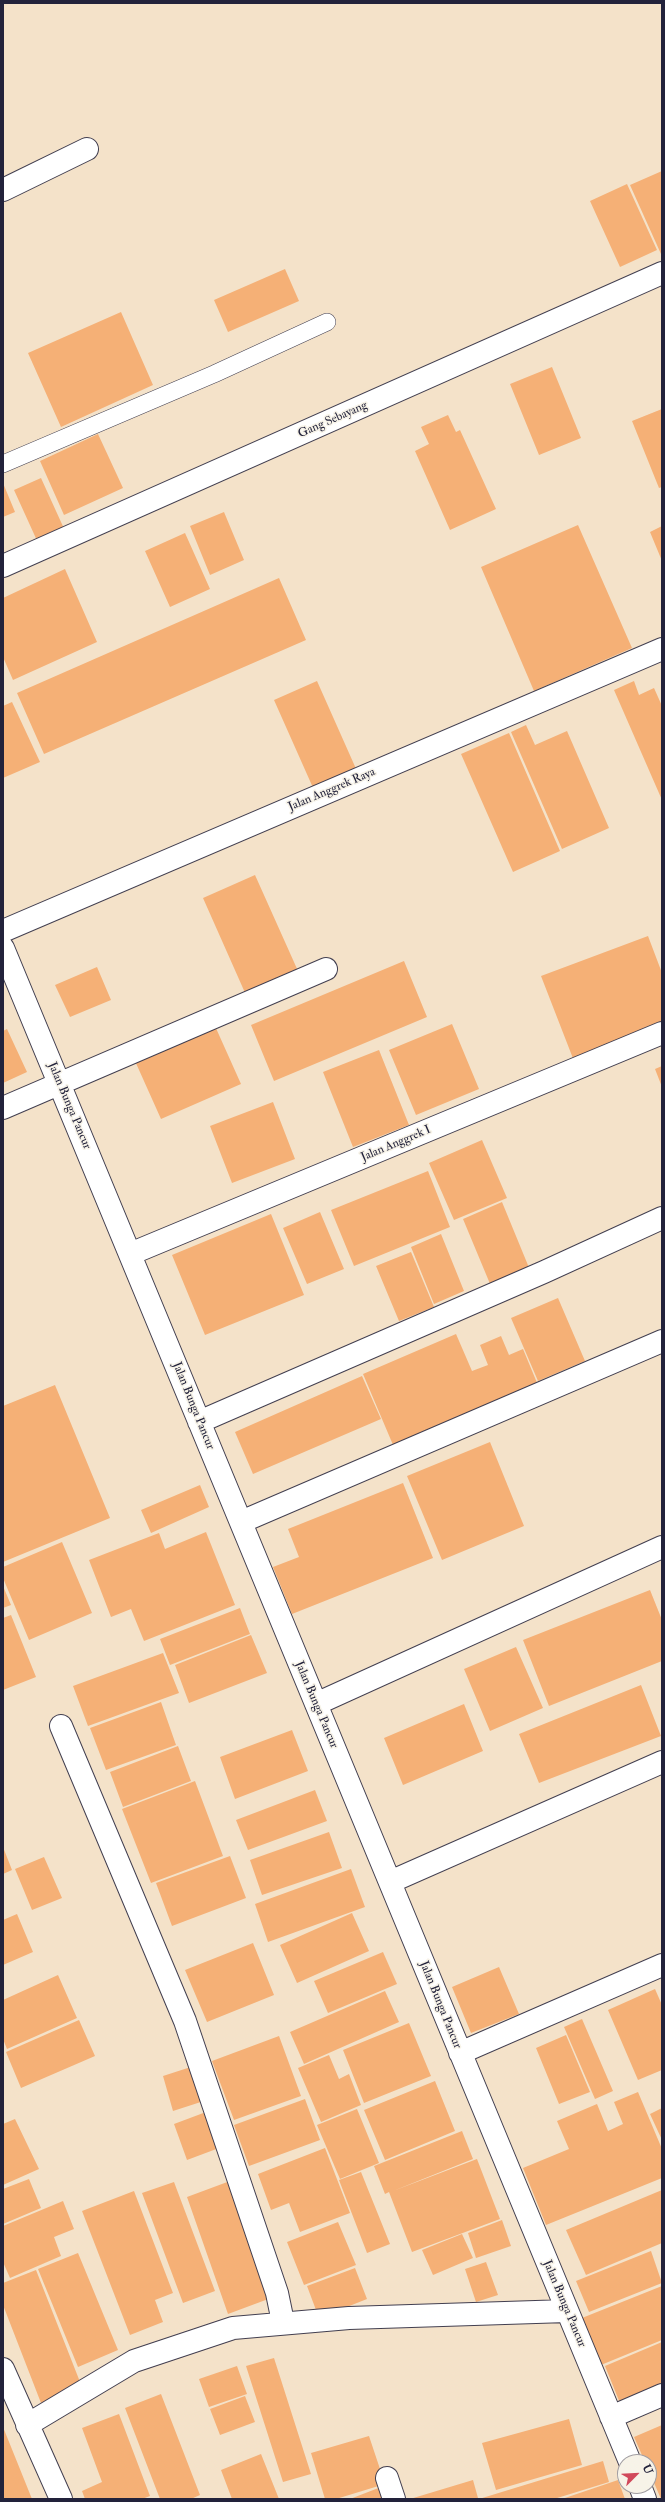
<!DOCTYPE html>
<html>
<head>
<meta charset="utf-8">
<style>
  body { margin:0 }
  #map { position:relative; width:665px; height:2502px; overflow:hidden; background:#f4e2c9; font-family:"IM FELL Double Pica",serif }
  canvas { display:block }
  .frame { position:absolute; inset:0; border:4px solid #22223b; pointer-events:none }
  .north { position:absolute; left:617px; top:2454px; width:40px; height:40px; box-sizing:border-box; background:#f7f3e8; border:1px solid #a29fa3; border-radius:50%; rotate:66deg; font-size:11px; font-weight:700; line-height:16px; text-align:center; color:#22223b }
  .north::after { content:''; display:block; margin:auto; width:14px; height:18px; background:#d1495b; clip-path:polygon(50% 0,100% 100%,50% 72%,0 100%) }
</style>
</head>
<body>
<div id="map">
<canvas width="665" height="2502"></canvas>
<div class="frame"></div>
<div class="north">U</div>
</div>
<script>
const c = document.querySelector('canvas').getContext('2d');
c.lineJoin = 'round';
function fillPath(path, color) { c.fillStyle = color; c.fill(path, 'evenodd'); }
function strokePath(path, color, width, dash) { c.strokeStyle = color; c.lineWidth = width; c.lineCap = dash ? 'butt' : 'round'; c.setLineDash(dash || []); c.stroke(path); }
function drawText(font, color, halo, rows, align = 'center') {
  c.font = font + ' "IM FELL Double Pica",serif'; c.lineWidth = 3; c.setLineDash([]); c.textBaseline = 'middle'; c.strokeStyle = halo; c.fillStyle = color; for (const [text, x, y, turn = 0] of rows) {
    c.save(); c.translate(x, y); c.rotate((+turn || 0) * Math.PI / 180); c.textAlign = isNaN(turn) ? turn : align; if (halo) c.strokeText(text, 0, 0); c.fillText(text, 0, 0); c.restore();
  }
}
fillPath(new Path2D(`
  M662,171V253L661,254L630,185Z
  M627,184L657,250L620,267L590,201Z
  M285,269L299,301L228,332L214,300Z
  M121,312L153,385L61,427L28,353Z
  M552,367L581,438L539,455L510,384Z
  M662,409V487L659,488L632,421Z
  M448,415L456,432L460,430L496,509L450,530L415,451L429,444L421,427Z
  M98,434L123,488L64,515L40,461Z
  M41,478L66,533L39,545L14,490Z
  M3,483L15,512L3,517Z
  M224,512L244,560L210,575L190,526Z
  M578,525L632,648L534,691L481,567Z
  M662,526V561L650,532Z
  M185,533L210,589L170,607L145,551Z
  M65,569L97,642L13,680L3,657V598Z
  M279,578L306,640L44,754L17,693Z
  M317,681L357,771L314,790L274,700Z
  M634,681L639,695L654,688L662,706V800L614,690Z
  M12,702L40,762L3,778V706Z
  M526,725L535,745L567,731L609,828L562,849L511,732Z
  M509,733L560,851L513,872L461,754Z
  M255,875L298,971L246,995L203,898Z
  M648,936L662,973V1028L574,1061L541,976Z
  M404,961L427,1017L274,1081L251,1025Z
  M97,967L111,1000L70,1017L55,985Z
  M452,1024L479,1089L416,1115L389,1050Z
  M215,1026L241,1084L161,1119L135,1061Z
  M7,1029L27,1072L3,1083V1031Z
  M379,1050L409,1125L353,1147L323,1072Z
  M662,1066V1087L655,1069Z
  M273,1102L295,1159L232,1183L210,1126Z
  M482,1140L507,1198L454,1220L429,1163Z
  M428,1171L450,1227L354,1266L331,1210Z
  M502,1202L532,1275L493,1291L463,1219Z
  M320,1212L344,1269L307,1284L283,1228Z
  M271,1214L304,1295L205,1335L172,1255Z
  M441,1234L464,1291L434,1304L411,1247Z
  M411,1252L434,1307L399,1321L376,1266Z
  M558,1298L585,1361L538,1381L511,1318Z
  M456,1334L472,1371L488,1365L480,1345L501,1336L509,1355L523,1349L540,1390L396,1452L363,1374Z
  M362,1376L381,1419L253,1474L235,1432Z
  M55,1385L110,1518L3,1562V1406Z
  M490,1442L524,1526L442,1560L407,1476Z
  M403,1483L433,1558L292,1614L273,1567L299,1557L288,1529Z
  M200,1485L209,1507L151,1533L141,1510Z
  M206,1532L235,1605L144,1641L131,1609L111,1617L89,1560L159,1533L165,1549Z
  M62,1542L92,1613L29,1640L3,1578V1567Z
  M3,1586L11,1605L3,1608Z
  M650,1590L662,1620V1661L549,1706L523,1640Z
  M240,1608L250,1634L170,1665L160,1639Z
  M11,1615L36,1677L3,1690V1618Z
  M251,1635L267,1673L189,1703L175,1665Z
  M516,1647L543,1708L490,1731L464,1669Z
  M163,1653L179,1693L88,1726L73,1686Z
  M641,1685L661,1736L539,1783L519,1734Z
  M161,1702L176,1745L106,1770L90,1728Z
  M464,1704L483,1751L403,1785L384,1738Z
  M292,1730L308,1771L235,1799L220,1757Z
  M178,1746L191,1781L123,1807L110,1772Z
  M195,1781L223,1856L151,1883L122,1809Z
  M315,1790L327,1821L248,1850L236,1820Z
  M329,1832L342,1868L262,1895L250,1860Z
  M3,1847L12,1870L3,1874Z
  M230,1856L246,1898L172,1926L156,1883Z
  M44,1857L62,1898L32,1910L15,1869Z
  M351,1869L365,1907L268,1942L255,1904Z
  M352,1913L369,1951L297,1983L280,1945Z
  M17,1914L33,1952L3,1965V1920Z
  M253,1943L274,1995L207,2022L185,1970Z
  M383,1952L397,1984L328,2013L314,1981Z
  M499,1967L519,2014L471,2033L452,1987Z
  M58,1975L77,2018L7,2049L3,2039V2000Z
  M655,1989L662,2005V2070L638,2080L608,2010Z
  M385,1991L399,2022L304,2064L290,2032Z
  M582,2019L613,2091L595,2099L564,2027Z
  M79,2020L95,2056L21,2088L6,2052Z
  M409,2023L431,2076L364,2103L343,2050Z
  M566,2035L590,2092L559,2104L536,2048Z
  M279,2036L301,2096L234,2120L212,2061Z
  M329,2055L339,2079L349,2074L361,2105L321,2122L298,2068Z
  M197,2065L207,2100L173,2111L163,2076Z
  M435,2081L455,2131L385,2160L364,2110Z
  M638,2092L662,2149V2178L546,2225L523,2168L569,2149L557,2121L597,2104L608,2131L623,2124L614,2102Z
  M305,2099L320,2140L249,2166L234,2125Z
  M662,2108V2140L650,2114Z
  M357,2109L379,2163L340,2179L317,2125Z
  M206,2112L219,2148L187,2160L174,2124Z
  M15,2119L39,2169L3,2185V2124Z
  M462,2131L473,2159L393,2191L477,2159L500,2219L412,2252L389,2192L385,2194L374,2166Z
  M325,2148L350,2213L300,2232L289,2203L271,2210L258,2174Z
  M361,2172L390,2244L367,2253L339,2180Z
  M29,2179L41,2208L3,2224V2189Z
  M230,2181L271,2298L228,2314L187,2197Z
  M174,2182L215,2291L183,2303L142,2193Z
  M662,2190V2243L586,2275L566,2230Z
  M134,2191L173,2293L155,2300L163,2322L130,2335L82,2211Z
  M63,2201L74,2229L54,2237L61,2256L10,2278L3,2262V2226Z
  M502,2220L511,2246L476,2258L468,2233Z
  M338,2222L356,2265L304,2285L287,2242Z
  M462,2234L473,2258L433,2275L422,2250Z
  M651,2251L662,2283L589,2312L576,2281Z
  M78,2253L118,2350L78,2367L38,2269Z
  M486,2262L498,2295L476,2302L465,2269Z
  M355,2268L367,2299L319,2318L307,2286Z
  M36,2270L82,2387L41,2403L3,2305V2283Z
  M662,2286V2340L596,2367L577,2320Z
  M662,2342V2391L622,2408L605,2366Z
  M274,2358L311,2474L283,2482L246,2366Z
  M237,2366L247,2394L209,2407L199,2379Z
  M161,2394L200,2495L191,2499H160L125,2408Z
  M245,2396L255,2422L220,2435L210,2409Z
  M119,2414L150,2496L142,2499H85L82,2491L102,2482L82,2428Z
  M569,2419L582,2465L496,2490L482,2443Z
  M662,2425V2499H661L649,2471V2462H645L634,2437Z
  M3,2427L32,2499H3Z
  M369,2436L385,2484L336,2499H325L311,2453Z
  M261,2454L279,2499H232L221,2470Z
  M603,2461L609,2482L554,2499H479Z
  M473,2480L478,2498L410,2499Z
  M618,2480L625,2499H562Z
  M381,2487L386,2499H350Z`), '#f5b076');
const service = new Path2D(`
  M3,464L214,374L327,322`);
const minor = new Path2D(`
  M3,190L87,149
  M3,566L662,273
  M3,931L662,649
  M3,948L630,2462
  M3,1108L326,969
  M130,1254L662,1033
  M199,1422L544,1272L662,1218
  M241,1522L662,1341
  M316,1704L662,1547
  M61,1726L185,2021L277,2293L283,2322
  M390,1882L662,1762
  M460,2053L662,1965
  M3,2369L61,2499
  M611,2417L662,2395
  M27,2425L134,2361L233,2328L349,2318L567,2311
  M387,2478L394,2499
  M640,2486L645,2499`);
strokePath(service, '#423f50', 18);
strokePath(minor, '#423f50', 24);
strokePath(service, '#fff', 17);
strokePath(minor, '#fff', 22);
drawText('12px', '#22223b', '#f7f3e8', [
  ["Gang Sebayang",333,420,-24],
  ["Jalan Anggrek Raya",332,790,-23],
  ["Jalan Bunga Pancur",69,1106,67],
  ["Jalan Anggrek I",396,1144,-23],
  ["Jalan Bunga Pancur",193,1406,68],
  ["Jalan Bunga Pancur",316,1705,67],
  ["Jalan Bunga Pancur",440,2005,68],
  ["Jalan Bunga Pancur",564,2304,67]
]);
</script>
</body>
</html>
